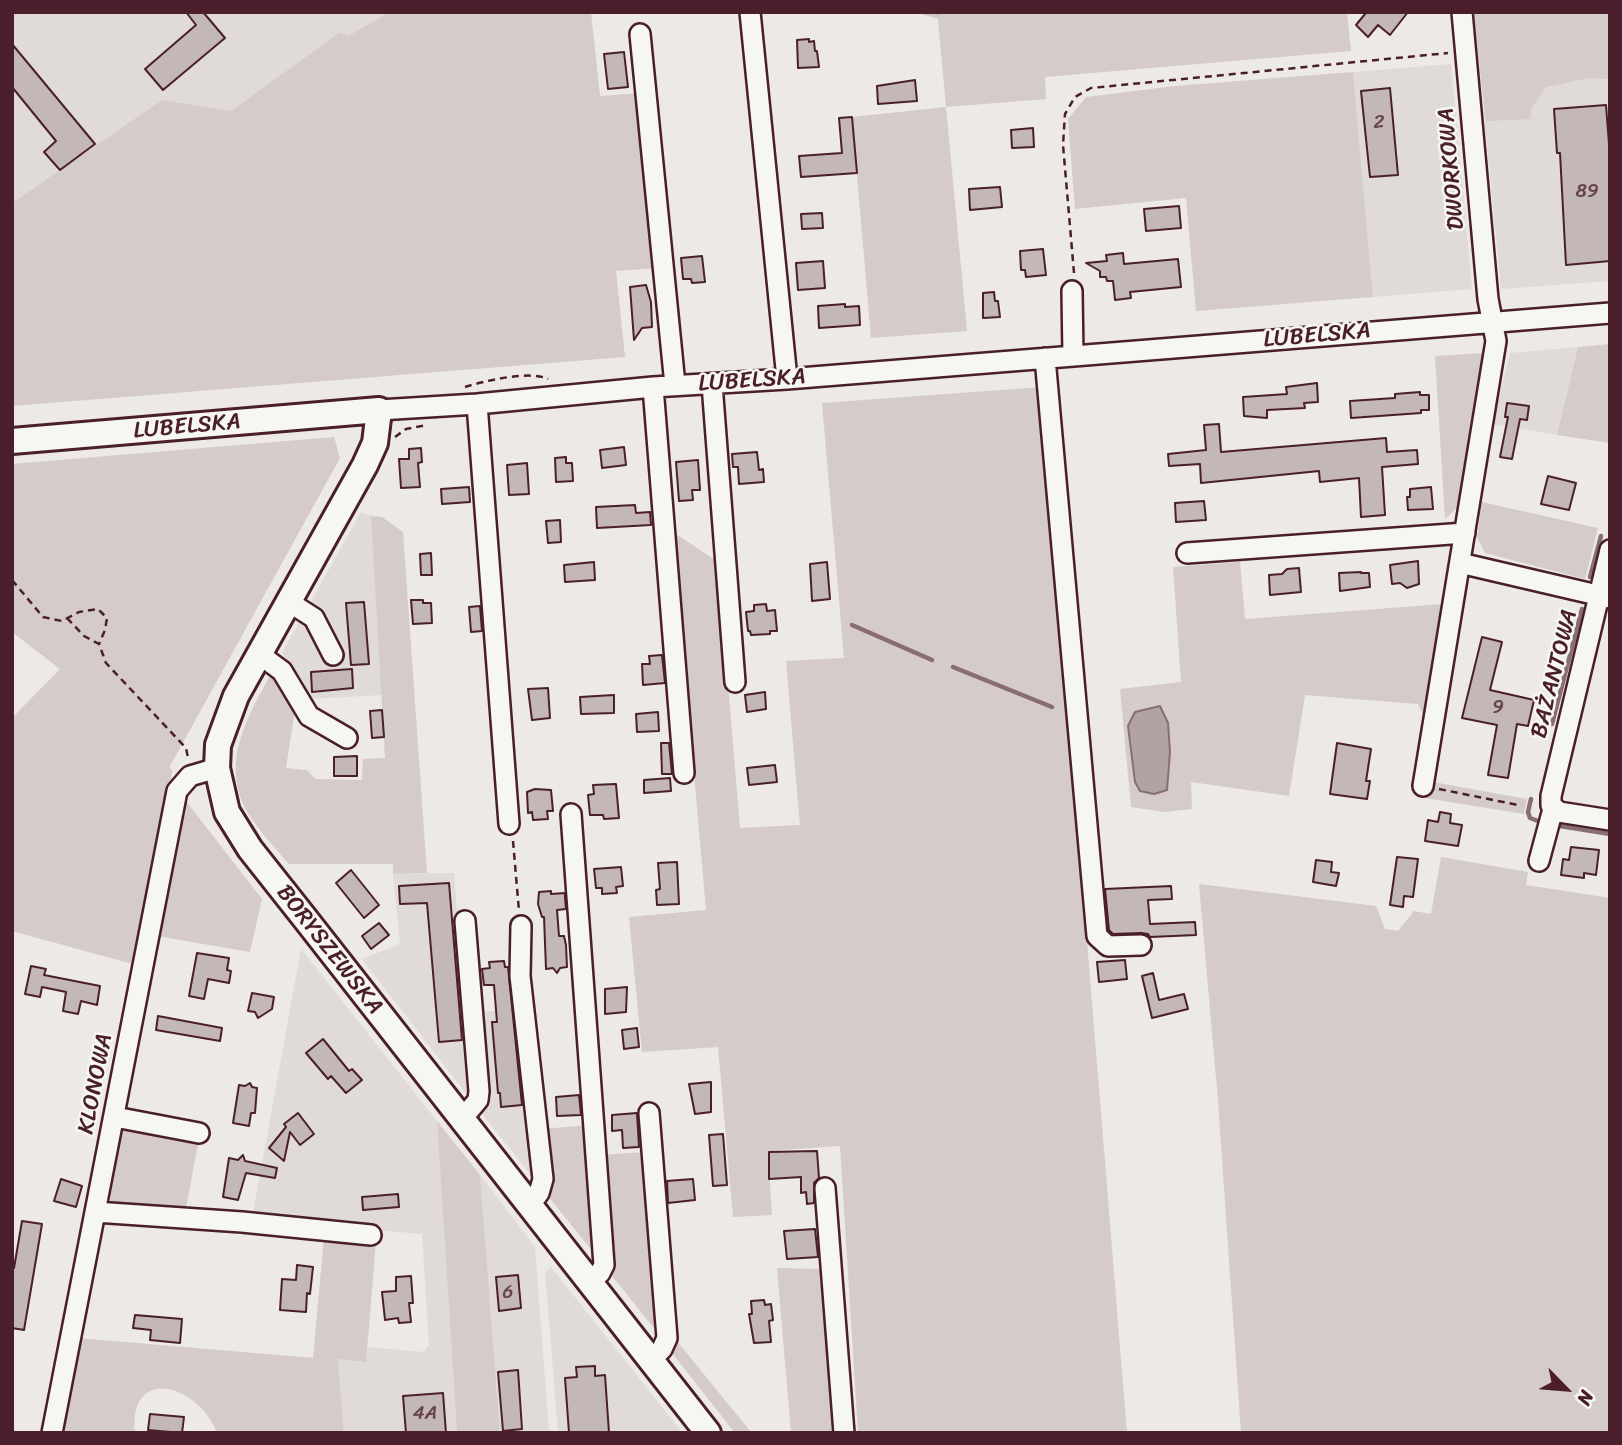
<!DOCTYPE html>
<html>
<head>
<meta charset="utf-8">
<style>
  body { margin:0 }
  #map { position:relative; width:1622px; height:1445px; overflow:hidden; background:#ece9e6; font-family:Sriracha,sans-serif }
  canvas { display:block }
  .frame { position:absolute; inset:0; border:14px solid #4a1f2b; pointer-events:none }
  .north { position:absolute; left:1531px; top:1354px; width:70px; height:70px; -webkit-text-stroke:5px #f6f6f2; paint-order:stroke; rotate:115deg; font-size:19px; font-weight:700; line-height:28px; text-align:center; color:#4a1f2b }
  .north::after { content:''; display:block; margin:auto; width:24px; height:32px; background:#4a1f2b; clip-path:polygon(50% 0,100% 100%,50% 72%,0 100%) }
</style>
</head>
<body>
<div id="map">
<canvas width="1622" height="1445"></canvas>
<div class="frame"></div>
<div class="north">N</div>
</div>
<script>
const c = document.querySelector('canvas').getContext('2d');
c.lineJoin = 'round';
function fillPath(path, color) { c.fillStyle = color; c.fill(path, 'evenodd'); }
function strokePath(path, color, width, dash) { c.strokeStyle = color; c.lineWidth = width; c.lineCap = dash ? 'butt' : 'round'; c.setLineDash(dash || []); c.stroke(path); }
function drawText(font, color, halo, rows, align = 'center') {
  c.font = font + ' Sriracha,sans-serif'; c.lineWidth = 5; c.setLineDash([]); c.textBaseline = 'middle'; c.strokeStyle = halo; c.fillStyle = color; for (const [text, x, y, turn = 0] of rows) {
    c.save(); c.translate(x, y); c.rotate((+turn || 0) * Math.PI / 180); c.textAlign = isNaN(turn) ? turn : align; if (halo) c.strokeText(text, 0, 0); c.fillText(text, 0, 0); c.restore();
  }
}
fillPath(new Path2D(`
  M12,12H390L348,36L339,34L231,111L162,100L12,203Z
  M1474,12H1610V281L1501,289Z
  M1451,64L1472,289L1373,297L1353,72Z
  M1578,347L1557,435L1493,424L1510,353Z
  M361,512L371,516L382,695L310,699L282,653Z
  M454,873L472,1101L362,959L400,944L393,874Z
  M301,949L437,1121L457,1433H344L338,1359L366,1362L367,1347L424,1352L429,1345L422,1234L252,1219Z
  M523,1009L537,1183L480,1111L477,1012Z
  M480,1175L535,1247L549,1431L500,1433Z
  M551,1267L681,1431L680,1433H558L545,1272Z`), '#e0dad8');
fillPath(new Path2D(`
  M390,12H591L600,96L640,93L658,268L616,271L625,357L12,406V203L162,100L231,111L339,33L348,36Z
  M914,12H1347L1351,51L1045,77L1046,99L946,107L967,331L871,338L852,117L946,107L938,19Z
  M1474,12H1610V79L1590,78L1546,87L1531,109V119L1486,121Z
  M1353,72L1373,297L1196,311L1186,198L1075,209L1068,119L1086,97L1175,86Z
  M1610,344V443L1557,435L1578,347Z
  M1483,353L1459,506L1445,519L1435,356Z
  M1042,387L1127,1433H858L840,1146L768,1151L772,1215L733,1217L718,1047L642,1052L629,917L706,910L673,532L718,562L740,828L800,825L786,661L844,658L822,403Z
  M334,437L340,458L170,766L172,772L136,965L12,931V718L60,669L12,632V464Z
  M1482,502L1598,528L1585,579L1485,553L1477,537Z
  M371,516L382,517L403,532L427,873L393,874V864H289C275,848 259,831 248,813C220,765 246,719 270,676L284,681L296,703L286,768L307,770L315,779L362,780L363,759L385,758Z
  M1240,562L1245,619L1443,604L1425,719L1418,704L1305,695L1289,796L1191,782L1192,809L1164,812L1131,807L1120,689L1181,682L1173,567Z
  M1433,782L1527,799L1524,814L1425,798Z
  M182,796L262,899L250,952L157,936Z
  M1441,857L1528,872L1526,885L1610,898V1433H1241L1218,1101L1199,884L1376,906L1385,929L1398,931L1414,911L1431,914Z
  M437,1121L480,1175L500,1433H457Z
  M589,1125L599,1259L547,1195L542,1129Z
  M132,1126L199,1139L185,1213L109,1207L120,1133Z
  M646,1152L661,1337L609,1272L600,1155Z
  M324,1237L376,1241L366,1362L338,1359L344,1433H217C198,1383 128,1365 135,1433H60L78,1338L313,1358Z
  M777,1268L825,1269L836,1433H791Z
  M671,1334L751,1432V1433H735L672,1353Z`), '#d4cbca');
const water = new Path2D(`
  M1160,706L1168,723L1170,752L1167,790L1154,794L1140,791L1135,782L1128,726L1135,712Z`);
fillPath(water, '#b1a2a3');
strokePath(water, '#886e73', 2);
strokePath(new Path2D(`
  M935,12H939
  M1590,577L1601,536
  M852,625L932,660
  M953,667L1052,707
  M1552,724L1582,609
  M1531,799L1528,812L1530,818L1538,821
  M1560,826L1610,834`), '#886e73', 4.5);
const building = new Path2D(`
  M186,12H203L225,38L163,90L145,69L196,25Z
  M1363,12H1408L1390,35L1378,25L1368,37L1356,25L1365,14Z
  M809,39V42L814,41L815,51H817L819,67L798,68L797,40Z
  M12,44L95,144L60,170L44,152L56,141L12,87Z
  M624,52L628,87L608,89L604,54Z
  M915,80L917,101L878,104L877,86Z
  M1390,88L1398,175L1370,177L1361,91Z
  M1606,105L1610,157V261L1566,265L1560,153H1557L1554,109Z
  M852,117L857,173L801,177L799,156L842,153L839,118Z
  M1033,128L1034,147L1012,148L1011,130Z
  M1000,187L1002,207L970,210L969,189Z
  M1179,206L1181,228L1146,231L1144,209Z
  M822,213L823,228L802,229L801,214Z
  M1043,249L1046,275L1026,277L1025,270H1021L1020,251Z
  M1123,253L1124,264L1178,259L1181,287L1130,292L1131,298L1115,300L1113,281H1107L1106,277H1100V271L1086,263L1107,261L1106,255Z
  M702,256L705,282L692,283L691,279H683L681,258Z
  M823,261L825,288L798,290L796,263Z
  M646,285L651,302L652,327L642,328L634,340L630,287Z
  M994,292L995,301H998L1000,317L983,318V293Z
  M845,304V307L859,306L860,325L819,328L818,306Z
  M1317,383L1318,402L1304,403L1305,408L1267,410V418L1244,416L1243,397L1287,394L1286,387Z
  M1420,392V395H1429V410H1421V413L1351,418L1350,401L1395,398V394Z
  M1507,403L1529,406L1527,420L1520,419L1512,459L1500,457L1508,417H1505Z
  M1219,424L1221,452L1386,438L1387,452L1417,450L1418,464L1382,467L1385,515L1361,517L1359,478L1320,482L1319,471L1201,483L1200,464L1169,466L1168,454L1206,450L1204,425Z
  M624,447L626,465L602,468L600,450Z
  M421,448L422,462L418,463L420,487L401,488L399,459H409V449Z
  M757,452L759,470L763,469L764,482L739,484L738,467H733L732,454Z
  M566,457V463H572L573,481L556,482L555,458Z
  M698,460L700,490H692L693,500L679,501L676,462Z
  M527,463L529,494L509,495L507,465Z
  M1548,476L1576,483L1569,510L1541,504Z
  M469,487L470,502L442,504L441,489Z
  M1431,487L1433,509L1408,510L1407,497H1410V489Z
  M1204,501L1206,520L1176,522L1175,503Z
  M635,505L636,513L650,512L651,525L597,528L596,507Z
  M560,520L561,542L548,543L546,521Z
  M431,553L432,575H421L420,554Z
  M1418,561L1419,584L1407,588L1400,583L1392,584L1390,565Z
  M594,562L595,580L565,582L564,565Z
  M827,562L830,599L812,601L810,564Z
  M1299,568L1301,592L1270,595L1269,575L1282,574L1287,569Z
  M1361,572V573H1369L1370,587L1340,591L1339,573Z
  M411,600H423V603H431L432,623L413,624Z
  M364,602L369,664L351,665L346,603Z
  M766,604L767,611L775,610L777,631H770V634L751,635L750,631H748L746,612L754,611V605Z
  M480,606L482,631L471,632L469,607Z
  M1482,637L1502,642L1490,690L1534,700L1528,726L1517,724L1508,778L1488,775L1497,725L1462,718Z
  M662,655L665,683L643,685L642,664H650L649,656Z
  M352,669L353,688L312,692L311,672Z
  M548,688L550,718L532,720L528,689Z
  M765,692L766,709L747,712L745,695Z
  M614,695V713L581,714L580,697Z
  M382,710L384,737L372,738L370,711Z
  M658,712L659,731L637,732L636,714Z
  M661,743H669L672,774H662Z
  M1337,743L1371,749L1366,781H1370L1367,799L1330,794Z
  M357,756V776H334V757Z
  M775,765L777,782L749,785L747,768Z
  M670,778L671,791L644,793V780Z
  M616,784L619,818L604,819L603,815H590L588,795L594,794L593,785Z
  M535,789L551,790L553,811H547L548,819L533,820L532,812L528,813L527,792Z
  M1440,812L1451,814L1450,823L1462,825L1458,846L1425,841L1428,820L1438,822Z
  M1571,847L1599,850L1596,875L1584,873V878L1561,875L1563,859L1569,860Z
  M1397,857L1418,859L1413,897L1404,896L1403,907L1390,905Z
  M1316,860L1332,862L1331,872L1339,873L1336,886L1313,882Z
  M677,862L679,904L657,905L656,890L660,889L658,863Z
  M621,867L623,886L616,887L617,893L602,894V888H596L594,869Z
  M351,870L379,905L364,918L336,883Z
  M449,883L462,1040L439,1042L427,903L400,904L399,886Z
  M1171,886L1172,899L1148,900L1150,924L1195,922L1196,935L1150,937L1148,934L1141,933L1113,934L1109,930L1105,889Z
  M551,891V894L565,893V898L566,909L557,910L559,936H564L566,945L567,967L560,968L557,973L553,968L546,969L544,917H542L538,904L539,892Z
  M379,923L389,935L371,949L362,936Z
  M197,953L229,958L227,970L231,971L229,983L208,979L204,999L189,996Z
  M1125,960L1127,979L1099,982L1097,962Z
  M504,961L505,967H508L522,1105L501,1107L500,1093H498L492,1022H497L494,985H484L482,969L490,968L489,962Z
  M31,966L46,969L44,975L100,986L97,1005L81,1001L78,1014L63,1011L66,992L42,987L40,997L25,994Z
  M1153,973L1159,1000L1184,994L1188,1009L1152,1018L1142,976Z
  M627,987L626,1012L605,1014V989Z
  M252,993L274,997L272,1009L258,1018L255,1012L248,1011Z
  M158,1016L222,1028L220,1041L156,1030Z
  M637,1028L639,1047L624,1049L622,1030Z
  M323,1039L349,1071L352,1069L362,1080L346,1093L331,1076L328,1079L306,1053Z
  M711,1082V1112L695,1114L689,1084Z
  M250,1083L252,1087L257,1088L255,1113H251L249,1126L233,1123L239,1085L245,1086Z
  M579,1095L581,1115L557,1116L556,1097Z
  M298,1113L314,1134L300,1145L290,1132L284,1161L269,1148L286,1127L284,1124Z
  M637,1113L639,1147L623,1148L622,1130L612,1131V1115Z
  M723,1134L727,1185L713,1186L709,1135Z
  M817,1151L819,1178L814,1183V1203L807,1204L806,1192L801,1193V1177L769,1179V1152Z
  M243,1155L245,1161L277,1168L275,1178L246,1173L238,1200L223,1197L229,1158L238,1160Z
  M61,1179L82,1186L76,1207L54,1201Z
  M693,1179L695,1200L668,1203L667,1181Z
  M398,1194L399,1207L363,1210L362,1197Z
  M22,1221L42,1224L24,1330L12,1328V1268H14Z
  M815,1229L818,1257L787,1259L784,1231Z
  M297,1265L313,1267L310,1294L307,1293L306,1312L280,1310L282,1279L296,1280Z
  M518,1275L521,1308L499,1311L496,1277Z
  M411,1276L413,1303H409L411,1322L399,1323L398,1318L385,1320L382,1292L396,1291V1277Z
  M764,1300L765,1305L771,1304L773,1320L769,1321L771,1342L754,1343L749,1314H752L751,1301Z
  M135,1315L182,1319L180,1343L150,1340L151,1330L133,1328Z
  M595,1366V1376L605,1375L609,1433H569L565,1378L577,1377L576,1367Z
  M518,1370L522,1429L503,1431L498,1372Z
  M443,1393L446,1433H406L403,1396Z
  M150,1414L184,1417L182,1433L148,1430Z`);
fillPath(building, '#c4b7b7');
strokePath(building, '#4a1f2b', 2);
const minor = new Path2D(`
  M750,12L787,379
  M640,34L675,385
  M1072,291L1073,356
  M1045,358L1097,936L1108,946L1141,945
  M712,384L735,682
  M653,387L684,773
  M477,404L509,824
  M379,410L477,404L653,387L787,379L1610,313
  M1610,550L1551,796V805L1559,812L1610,820
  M1187,553L1465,533
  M1460,563L1610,598
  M289,602L314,618L333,655
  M259,654L282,671L309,716L347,738
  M1423,786L1496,341L1488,299L1462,12
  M571,814L604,1265L600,1273L590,1281
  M1539,861L1553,809
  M521,926L520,976L543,1179L539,1193L529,1206
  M649,1113L667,1338L662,1349L651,1360
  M115,1117L199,1133
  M462,1119L478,1100L479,1091L465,921
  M825,1188L844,1433
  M95,1212L242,1222L371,1235
  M52,1433L177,791L190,776L217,768`);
const major = new Path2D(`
  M12,441L379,410L375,443L365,465L236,696L218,745L217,768L227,812L250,849L307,921L708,1433`);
strokePath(minor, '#4a1f2b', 24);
strokePath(major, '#4a1f2b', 30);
strokePath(new Path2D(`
  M1074,273L1063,145L1065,114L1075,97L1091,88L1448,53
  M465,387C484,381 530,370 548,379
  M395,437L406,429L427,425
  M12,580L43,617L62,621L79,612L98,609L107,618L105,630L99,644
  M67,618L84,636L99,644L106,663L186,748L188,758
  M1439,789L1518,805
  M513,841L519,911`), '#4a1f2b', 2.5, [7, 5]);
strokePath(minor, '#f6f6f2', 19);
strokePath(major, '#f6f6f2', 24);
drawText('19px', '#68454e', null, [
  ["2",1379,123],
  ["89",1587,192],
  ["9",1498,708],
  ["6",508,1293],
  ["4A",425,1414]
]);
drawText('23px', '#4a1f2b', '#f6f6f2', [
  ["DWORKOWA",1452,169,-95],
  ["LUBELSKA",1317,336,-5],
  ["LUBELSKA",752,381,-4],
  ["LUBELSKA",187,427,-5],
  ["BAŻANTOWA",1555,674,-76],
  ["BORYSZEWSKA",329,950,52],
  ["KLONOWA",96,1084,-79]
]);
</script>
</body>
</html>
